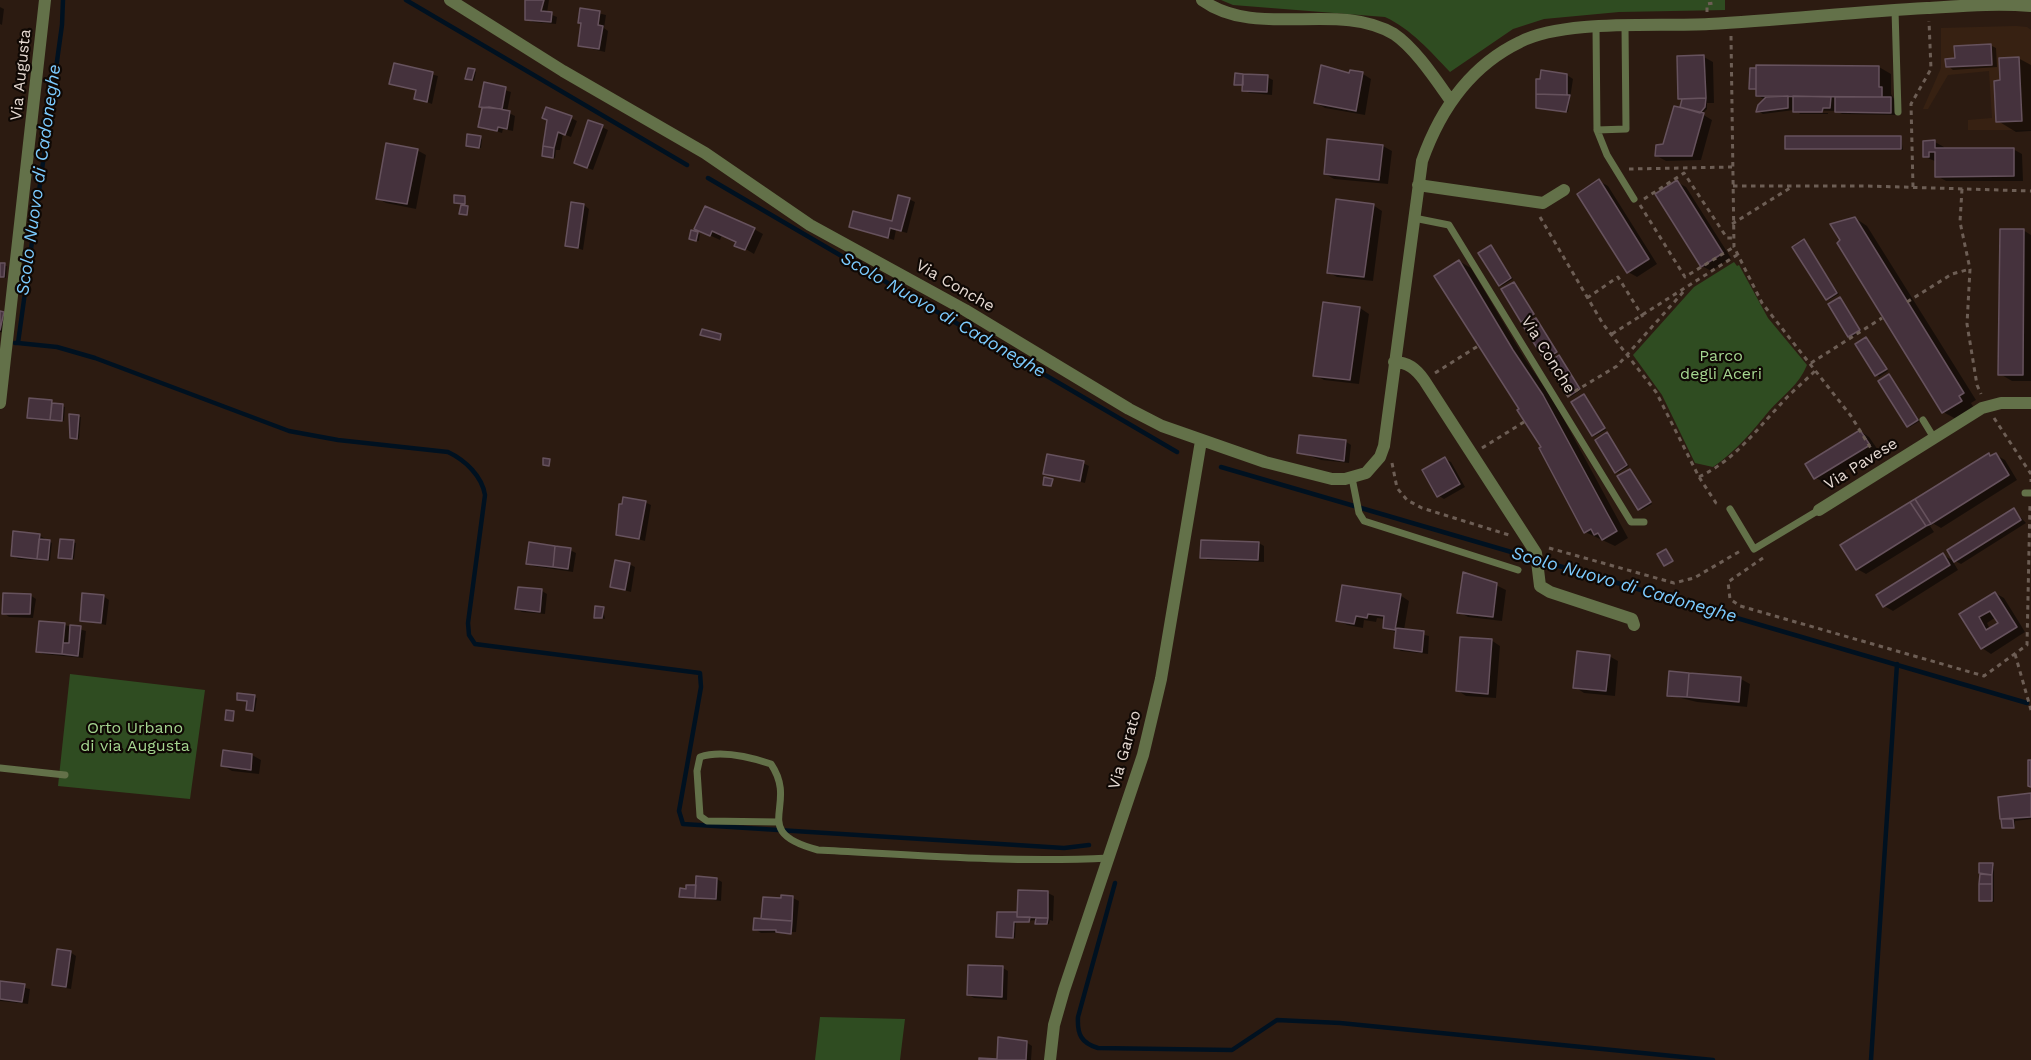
<!DOCTYPE html>
<html>
<head>
<meta charset="utf-8">
<style>
  body { margin:0 }
  canvas { display:block; background:#2c1b11 }
</style>
</head>
<body>
<canvas width="2031" height="1060"></canvas>
<script>
const c = document.querySelector('canvas').getContext('2d');
c.lineJoin = 'round';
function fillPath(path, color) { c.fillStyle = color; c.fill(path, 'evenodd'); }
function strokePath(path, color, width, dash) { c.strokeStyle = color; c.lineWidth = width; c.lineCap = dash ? 'butt' : 'round'; c.setLineDash(dash || []); c.stroke(path); }
function drawText(font, color, halo, rows, align = 'center') {
  c.font = font + ' "Work Sans",sans-serif'; c.lineWidth = 4.5; c.setLineDash([]); c.textBaseline = 'middle'; c.strokeStyle = halo; c.fillStyle = color; for (const [text, x, y, turn = 0] of rows) {
    c.save(); c.translate(x, y); c.rotate((+turn || 0) * Math.PI / 180); c.textAlign = isNaN(turn) ? turn : align; if (halo) c.strokeText(text, 0, 0); c.fillText(text, 0, 0); c.restore();
  }
}
fillPath(new Path2D(`
  M2016,26L2027,27L2031,30V130H1968V120L1992,118L1989,71L1948,75L1928,109H1923L1941,68V28Z`), '#372112');
fillPath(new Path2D(`
  M1221,0H1725V10L1619,12L1544,19L1513,29L1450,72C1430,51 1411,29 1385,17L1233,5Z
  M1734,262L1737,266L1739,265L1768,318L1807,365C1799,385 1783,395 1769,411C1751,433 1736,451 1713,467L1695,463L1662,395L1633,355L1694,287Z
  M70,674L205,690L190,799L58,786Z
  M820,1017L905,1019L900,1060H815Z`), '#2f4c21');
fillPath(new Path2D(`
  M527,0H549L547,13L557,17L556,24L533,22L527,19Z
  M0,7L4,9L2,25L0,24Z
  M581,9L606,15L604,28L608,31L605,52L579,46L583,24Z
  M1990,45L1996,48L1997,67L1953,70L1948,66L1957,59Z
  M1704,57L1713,62L1714,103H1707V109L1702,114L1712,120L1701,160L1666,161L1657,156L1681,109L1683,100L1680,98Z
  M2018,58L2031,65V131L2016,132L1998,121L2002,82Z
  M395,64L438,76L432,104L416,98L418,91L391,83Z
  M1879,67L1891,74V94L1896,102V115L1842,114L1836,111L1798,110V113L1794,110L1763,114L1758,111L1765,100L1757,95V89L1751,88Z
  M474,71L476,72L474,81L469,79Z
  M1337,72L1363,74L1371,79L1365,115L1325,108L1316,103Z
  M1567,75L1573,79L1568,112L1540,108Z
  M1267,77L1273,80L1272,95L1250,93L1244,90V85Z
  M485,84L511,92L507,112L515,116L513,131L503,129L502,133L480,126Z
  M1799,113H1828V114H1800Z
  M571,118L577,121L571,137L563,134L560,150H556L555,158L544,156V147Z
  M602,127L608,130L593,170L582,166Z
  M480,138L482,139L481,148L470,147Z
  M1901,138L1903,150L1787,148Z
  M1935,142L1944,147V150L2013,149L2022,154L2023,181H1946L1937,176V162L1925,157Z
  M1383,146L1392,151L1388,184L1334,179L1325,174Z
  M417,150L426,155L416,209L386,203L377,198Z
  M1599,181L1608,186L1657,264L1637,277L1628,272Z
  M1677,182L1686,187L1731,258L1711,271L1702,266Z
  M909,199L915,202L907,233L896,230L894,240L850,227L893,223Z
  M584,205L589,209L583,250L567,245Z
  M1373,205L1382,211L1373,281L1337,277L1328,272Z
  M1855,218L1867,226L1976,400L1971,403L1974,408L1956,419L1943,412Z
  M696,229H754L763,234L754,254L722,235L720,240Z
  M2023,230L2031,235V381H2012L2000,374Z
  M692,232L700,234L699,241L693,240Z
  M1804,241L1839,294L1829,300L1827,299Z
  M1491,247L1513,279L1502,286L1500,285Z
  M1459,261L1471,268L1525,359L1555,403L1628,538L1615,546L1585,532L1522,410Z
  M0,265L7,266L6,278L0,277Z
  M1514,284L1535,316L1524,322L1522,321Z
  M1842,300L1861,331L1852,337L1849,336Z
  M1360,308L1369,314L1359,384L1324,380L1315,375Z
  M0,312L9,316L5,333L0,332Z
  M1536,319L1558,353L1548,360L1525,326Z
  M1866,338L1888,371L1879,377L1857,344Z
  M1559,357L1581,390L1571,397L1569,395Z
  M1889,375L1920,421L1910,427L1908,426Z
  M1586,397L1606,430L1595,436L1593,435Z
  M51,402L65,407L64,421L34,420L28,417Z
  M70,416L81,417L79,439L71,437Z
  M1860,431L1869,437L1878,450L1825,483L1816,478L1807,464Z
  M1607,434L1629,466L1618,473L1616,472Z
  M1345,441L1351,445L1349,463L1321,460L1299,452Z
  M1989,455H1996L2005,460L2017,480L1941,528L1934,524L1930,526L1934,532L1866,574L1857,569Z
  M1445,459L1451,462L1465,487L1444,499L1439,496Z
  M1083,463L1089,466L1085,483L1045,473Z
  M1630,470L1652,504L1642,510L1640,509Z
  M645,502L651,505L645,541L618,534Z
  M2014,510L2026,523L1961,564L1955,561Z
  M39,535L52,543L50,561L18,559L12,555Z
  M73,542L76,543L74,559L62,558Z
  M1259,543L1264,546V562L1208,560L1202,557Z
  M570,550L576,553L573,572L533,566L528,563Z
  M1943,555L1952,560L1958,570L1893,611L1884,606Z
  M629,564L635,567L631,592L612,587Z
  M1496,585L1506,590L1502,621L1468,617L1459,612Z
  M542,591L547,594L545,614L522,612L517,609Z
  M1995,593L2004,598L2025,632L1991,654L1982,648L1961,614ZM1996,617L2000,624L1990,629L1987,623Z
  M30,595L36,599L33,618L9,617L4,613Z
  M1400,595L1409,601L1404,630L1429,636L1428,654L1401,651L1396,648L1397,633L1384,627L1386,619L1377,618L1376,622L1364,620L1363,628L1347,625L1338,620Z
  M103,596L109,600L106,625L81,620Z
  M603,609L605,619L596,617Z
  M65,625L86,631L83,658L43,654L37,651Z
  M1491,640L1500,646L1496,698L1466,696L1457,690Z
  M1609,656L1618,661L1615,696L1584,693L1575,687Z
  M1741,679L1750,684L1747,707L1697,702L1669,695Z
  M254,697L257,698L255,711L247,709L248,702L238,699Z
  M225,752L252,755L261,760L259,774L232,771L223,766Z
  M2031,795V819L2015,821V828L2003,827V819Z
  M1981,864L1994,866V902L1981,900Z
  M717,879L722,882L721,901L681,896Z
  M1048,893L1054,896L1053,921L1050,920L1049,924H1039L1037,920L1016,922L1015,938L998,936L999,913L1019,914Z
  M793,898L799,901L796,932L761,933L755,929Z
  M70,952L76,956L71,989L59,987L53,984Z
  M1003,968L1008,971L1007,1000L974,998L968,994Z
  M0,982L30,989L28,1004L0,1001Z
  M1026,1042L1032,1046L1031,1060H999Z`), '#0007');
strokePath(new Path2D(`
  M406,0L687,165
  M708,178L1177,452
  M15,343H18L62,25L63,0
  M18,343L57,347L95,358L289,431L338,440L448,452C465,460 482,476 485,495L468,623L469,635L475,644L700,673L701,687L679,811L683,824L1064,848L1089,845
  M1221,467L2027,703
  M1115,883L1078,1017C1077,1034 1081,1043 1098,1048L1232,1050L1277,1020L1340,1023L1713,1060
  M1871,1060L1897,664`), '#001120', 4.5);
const building = new Path2D(`
  M525,0H544L541,11L552,12L551,22L525,20Z
  M580,8L600,11L598,25L603,26L599,49L578,46L581,23H578Z
  M1991,44L1992,65L1946,67L1945,59L1955,58L1954,46Z
  M1704,55L1706,98L1678,99L1677,56Z
  M2019,57L2022,121L1996,122L1994,81L2000,80L1999,58Z
  M394,63L433,72L427,102L414,99L416,90L389,84Z
  M1321,65L1349,73L1350,70L1363,72L1356,111L1314,103Z
  M1756,65L1879,66V87H1882V97L1756,96Z
  M468,68L475,69L472,80L465,79Z
  M1750,68H1756V89H1749Z
  M1541,70L1567,74V95L1536,94V79H1540Z
  M1235,73L1243,74V85H1234Z
  M1243,74L1268,75L1267,92L1242,91Z
  M484,82L506,87L502,109L479,107Z
  M1536,94L1570,95L1566,112L1536,108Z
  M1788,96V108L1756,112L1758,105L1766,97Z
  M1793,96L1831,97L1830,108H1823L1822,112H1793Z
  M1835,97H1891V113L1835,112Z
  M1706,98L1705,107L1700,113L1680,107L1682,99Z
  M1674,106L1704,113L1692,156H1655L1656,145L1663,144Z
  M489,107L510,111L507,129L498,127L497,131L478,127L482,108Z
  M546,107L572,116L565,135L558,132L554,148L543,146L547,120L542,118Z
  M588,120L603,125L587,168L574,163Z
  M467,134L481,136L479,148L466,146Z
  M1785,136H1901V149H1785Z
  M1327,139L1383,145L1379,180L1324,174Z
  M1935,140V148H2014V176L1935,177V152H1929V157H1923V141Z
  M386,143L418,149L407,204L376,199Z
  M543,146L554,148L553,158L542,156Z
  M1599,179L1649,259L1627,273L1577,194Z
  M1677,180L1723,253L1701,267L1655,194Z
  M454,195L465,196V204L454,203Z
  M898,195L910,198L901,231L890,228L888,238L849,227L853,211L892,221Z
  M1336,199L1374,204L1364,277L1327,273Z
  M571,202L584,204L578,248L565,246Z
  M461,205L468,206L467,215L459,214Z
  M705,206L755,228L745,250L734,246L736,242L712,231L710,236L694,229Z
  M1855,217L1964,393L1959,396L1962,401L1942,413L1837,243L1840,240L1830,224Z
  M2000,229H2024L2023,375H1998Z
  M691,230L698,232L696,241L689,239Z
  M1804,239L1837,293L1826,300L1792,247Z
  M1491,245L1511,278L1499,286L1478,253Z
  M1459,260L1513,350L1543,395L1607,513L1617,531L1602,540L1598,533L1594,535L1591,529L1584,533L1539,448L1541,447L1517,410L1519,409L1434,276Z
  M0,263H5L4,277H0Z
  M1514,282L1534,314L1521,322L1501,289Z
  M1840,297L1860,330L1848,337L1828,304Z
  M1323,302L1360,307L1350,380L1313,376Z
  M0,311L4,312L0,330Z
  M1536,318L1557,352L1544,359L1523,326Z
  M702,329L721,334L720,340L700,335Z
  M1866,337L1887,369L1875,376L1855,344Z
  M1559,355L1580,389L1568,397L1547,363Z
  M1889,374L1918,420L1907,427L1878,381Z
  M1584,394L1605,428L1592,436L1571,402Z
  M29,398L52,400L50,420L27,418Z
  M52,403L63,404L62,421L50,420Z
  M69,414L79,415L77,439L70,438Z
  M1860,430L1870,445L1814,479L1805,464Z
  M1607,432L1627,465L1615,473L1595,440Z
  M1299,435L1346,440L1344,461L1297,453Z
  M1989,453L1990,456L1996,453L2009,475L1931,524L1915,499Z
  M1047,454L1084,461L1080,481L1043,474Z
  M1445,457L1460,484L1437,497L1422,470Z
  M543,458L550,459L549,466L543,465Z
  M1630,469L1651,502L1638,510L1617,476Z
  M1044,477L1053,479L1051,486L1043,485Z
  M623,497L646,501L639,539L616,535L619,504H622Z
  M1915,499L1931,524L1926,526L1910,502Z
  M1910,502L1926,526L1856,570L1840,545Z
  M2014,508L2021,520L1954,562L1947,550Z
  M13,531L40,534L37,559L11,556Z
  M39,539L50,540L48,560L37,559Z
  M60,539L74,540L72,559L58,558Z
  M1201,540L1259,542L1258,560L1200,558Z
  M529,542L555,546L553,567L526,564Z
  M555,546L571,548L568,569L553,567Z
  M1666,549L1673,561L1664,566L1657,554Z
  M1943,553L1950,565L1883,607L1876,595Z
  M615,560L630,563L625,590L610,587Z
  M1463,572L1497,583L1493,617L1457,613Z
  M1342,585L1401,594L1395,630L1383,628L1384,616L1368,614L1367,618L1356,616L1354,624L1336,621Z
  M518,587L542,589L540,612L515,609Z
  M1995,592L2017,627L1981,649L1959,614ZM1990,611L1998,623L1986,630L1979,617Z
  M3,593L31,594L30,614H2Z
  M82,593L104,595L101,623L80,621Z
  M595,606L604,607L602,618H594Z
  M39,621L65,623L62,654L36,652Z
  M70,625L81,626L78,656L62,654L63,643H69Z
  M1396,628L1424,631L1422,652L1394,648Z
  M1460,637L1492,639L1488,694L1456,691Z
  M1577,651L1610,655L1606,691L1573,688Z
  M1669,671L1689,673L1687,697L1667,696Z
  M1689,673L1741,677L1739,702L1687,697Z
  M237,693L255,695L253,711L246,710L247,701L237,700Z
  M226,710L234,711L233,721L225,720Z
  M223,750L252,754L251,770L221,766Z
  M2028,760H2031V787L2028,786Z
  M2031,793V817L2000,819L1998,797Z
  M2001,819H2013L2014,828H2002Z
  M1979,863H1993L1992,875L1979,873Z
  M1980,874L1992,875V884H1979Z
  M696,876L717,878L716,899L695,898Z
  M1979,884H1992V901H1979Z
  M686,885H696L695,898L679,897L680,888L686,889Z
  M1018,890L1048,891V918L1017,917Z
  M781,895L793,896L792,921L761,919L763,897L781,898Z
  M997,912H1017V917H1030L1029,922H1014L1013,938L996,937Z
  M754,918L792,921L791,934L776,932V930H753Z
  M1036,918H1048L1047,924H1035Z
  M57,949L71,951L66,987L52,985Z
  M968,965L1003,966L1002,997L967,995Z
  M0,981L25,984L22,1002L0,999Z
  M998,1037L1027,1041L1026,1060H979V1058L997,1059Z`);
fillPath(building, '#45323d');
strokePath(building, '#66525d', 1.5);
strokePath(new Path2D(`
  M1707,12V4L1714,3V0
  M1731,36L1734,247L1762,303L1851,416L1878,460
  M1629,169L1732,167
  M1733,186H1868L2031,191
  M1913,187L1911,104L1931,69L1929,21
  M1962,189L1960,222L1970,269L1967,324L1977,385L1981,394
  M1644,199L1684,173L1727,238H1732
  M1640,205L1685,277L1734,247
  M1540,217L1603,324L1656,392L1699,477L1716,503L1720,505
  M1732,224L1790,188
  M1587,298L1618,277L1643,317
  M1907,302L1952,274L1970,269
  M1612,334L1737,255
  M1811,363L1882,318
  M1435,373L1478,346
  M1567,396L1617,366L1685,290
  M1994,418L2031,474V482
  M1482,448L1524,422
  M1392,463L1397,488L1407,500L1422,508L1509,535
  M1699,477C1734,460 1753,434 1779,406C1790,393 1804,382 1816,370
  M1549,548L1674,583L1694,578L1742,550
  M1763,558L1728,582L1730,599L1740,606L1984,676L2027,645L2030,503
  M2015,654L2031,710`), '#6d5e55', 3, [4.5, 4.5]);
strokePath(new Path2D(`
  M1895,10L1898,112
  M1596,27L1597,130L1626,129L1625,26
  M1597,130L1607,155L1634,199
  M1414,218L1449,225L1631,522H1644
  M1923,420L1934,438
  M1352,478L1359,513L1364,521L1518,570
  M2025,493H2031
  M1730,509L1754,549L1819,510
  M0,768L65,775
  M777,822L707,821L700,816L697,771L700,757C721,750 750,757 771,764C800,807 747,831 818,850C915,855 1012,863 1109,858`), '#637149', 7);
strokePath(new Path2D(`
  M450,0L563,71L705,153L810,225L965,310L1129,409L1162,426L1265,462L1332,479H1345L1366,473L1380,457L1384,446L1422,161C1440,110 1470,66 1520,42C1565,19 1657,27 1709,24C1782,20 1854,12 1927,8C1961,6 1996,3 2031,6
  M1202,0C1258,40 1337,0 1394,34C1415,48 1436,80 1451,101
  M1418,185L1543,203L1564,190
  M1394,362C1408,362 1416,369 1424,380L1536,553L1540,586L1550,592L1632,619L1634,625
  M1819,510L1982,408L2001,403H2031
  M1050,1060L1054,1025L1064,990L1143,755L1161,679L1201,441`), '#637149', 12);
strokePath(new Path2D(`
  M0,403L45,0`), '#637149', 12);
drawText('16px', '#e6dad3', '#0f0804', [
  ["Via Augusta",21,75,-84],
  ["Via Conche",955,286,30],
  ["Via Conche",1548,355,58],
  ["Via Pavese",1861,464,-32],
  ["Via Garato",1125,750,-74]
]);
drawText('16px', '#a5d690', '#0f0804', [
  ["Parco",1721,356],
  ["degli Aceri",1721,374],
  ["Orto Urbano",135,728],
  ["di via Augusta",135,746]
]);
drawText('italic 18px', '#7ccbff', '#0f0804', [
  ["Scolo Nuovo di Cadoneghe",39,180,-82],
  ["Scolo Nuovo di Cadoneghe",943,315,30],
  ["Scolo Nuovo di Cadoneghe",1624,585,16]
]);
</script>
</body>
</html>
